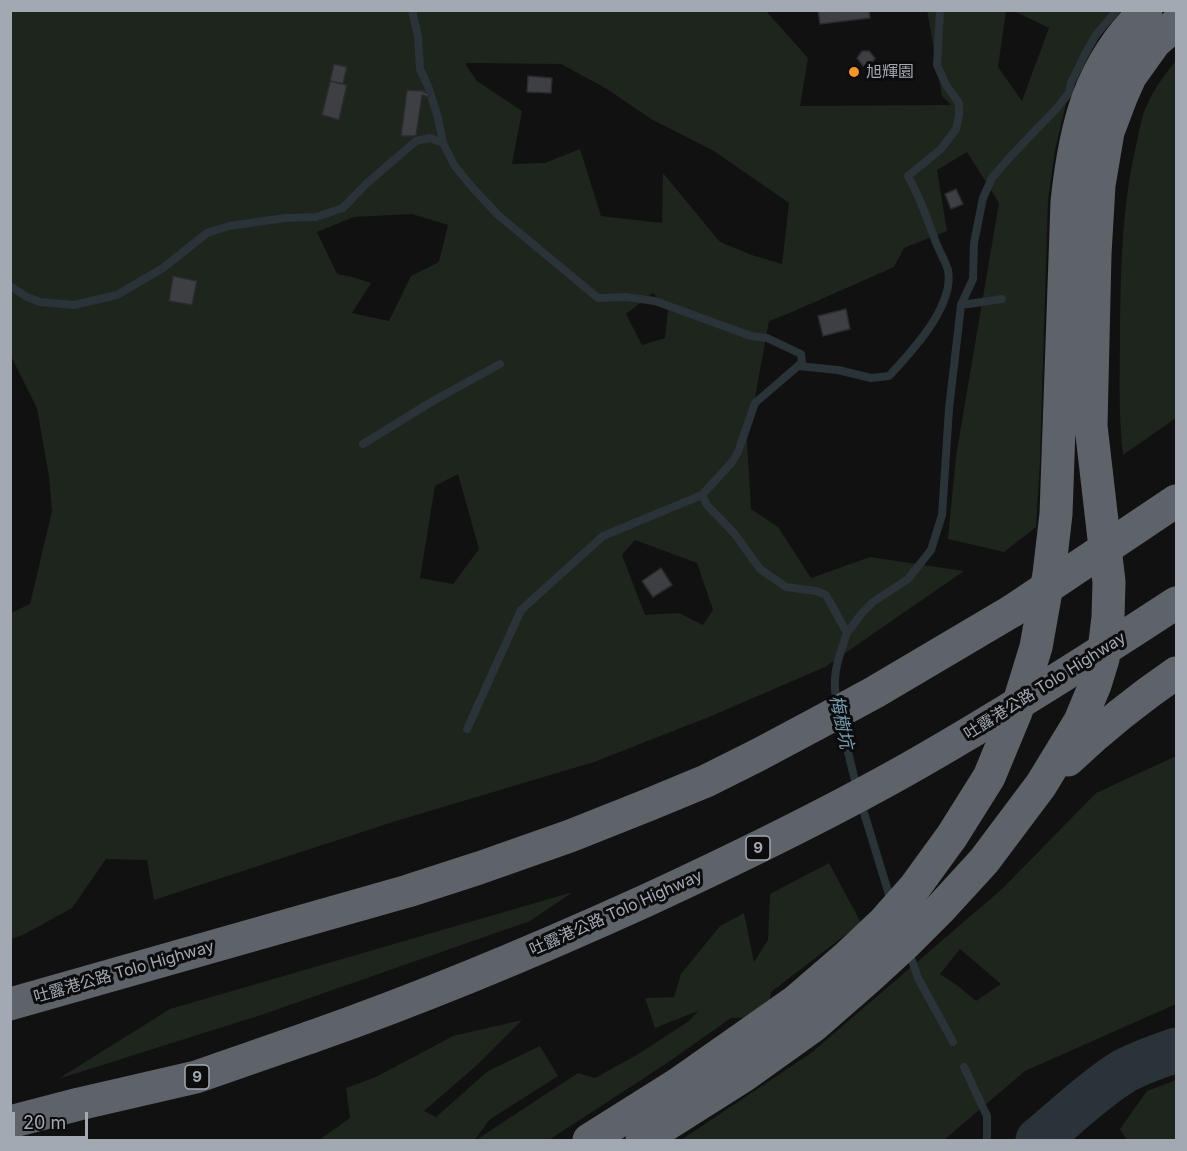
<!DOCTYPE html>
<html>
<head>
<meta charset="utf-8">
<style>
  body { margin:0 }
  #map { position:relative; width:1187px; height:1151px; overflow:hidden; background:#111112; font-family:Inter,sans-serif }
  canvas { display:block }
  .frame { position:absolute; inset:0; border:12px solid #a2a9b3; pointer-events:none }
  .scale { position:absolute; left:12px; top:1112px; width:76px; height:27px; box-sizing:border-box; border:3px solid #a2a9b3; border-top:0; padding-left:8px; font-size:18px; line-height:21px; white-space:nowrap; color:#a2a9b3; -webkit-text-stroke:4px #0c0c0d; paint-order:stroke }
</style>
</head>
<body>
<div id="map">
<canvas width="1187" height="1151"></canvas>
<div class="frame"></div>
<div class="scale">20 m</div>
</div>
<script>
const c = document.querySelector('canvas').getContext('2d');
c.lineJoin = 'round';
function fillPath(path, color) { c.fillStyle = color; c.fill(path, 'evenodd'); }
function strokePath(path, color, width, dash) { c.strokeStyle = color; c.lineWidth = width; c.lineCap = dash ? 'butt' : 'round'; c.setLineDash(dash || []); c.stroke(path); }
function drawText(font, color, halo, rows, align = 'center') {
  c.font = font + ' Inter,"Noto Sans TC",sans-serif'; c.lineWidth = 6; c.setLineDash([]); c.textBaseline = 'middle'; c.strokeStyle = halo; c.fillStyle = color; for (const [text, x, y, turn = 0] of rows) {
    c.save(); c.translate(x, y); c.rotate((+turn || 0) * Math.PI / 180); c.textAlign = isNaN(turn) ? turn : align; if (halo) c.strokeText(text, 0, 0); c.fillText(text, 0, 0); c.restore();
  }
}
fillPath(new Path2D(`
  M927,10L1006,11L998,67L1022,101L1049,28L1014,11H1119L1094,43L1074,80L1067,100L1055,150L1048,200L1040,460L1036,527L1004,552L948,539L956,456L999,203L967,152L937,170L947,231L904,248L894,267L792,312L769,321L747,441L751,509L778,527L811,578L870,557L964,571L825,667L709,717L594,762L396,821L154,900L147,860L106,859L72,908L23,935L11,939V613L30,604L52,511L49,477L37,408L11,356V11H766L808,58L800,106L951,105L942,96ZM466,63L561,64L607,89L651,119L714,151L789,203L782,264L752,255L720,242L663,173L662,223L601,216L580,149L545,163L512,164L522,111L477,81L466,65ZM412,214L448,225L439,262L411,276L389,321L352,313L371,283L352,277L337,274L317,232L354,217ZM653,293L668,309L665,338L642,345L626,314ZM458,474L479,549L453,584L420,578L435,486ZM635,540L697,563L713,610L703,625L679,613L645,615L622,555Z
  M1176,61V418L1123,455C1118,412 1120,370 1120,327C1121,266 1122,206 1136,146C1138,136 1140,125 1143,115C1150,95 1162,77 1176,61Z
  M1176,756V1004L1025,1071L944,1140H681L811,1053L1002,889L1096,793ZM960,949L1001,984L976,1001L958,986L940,974Z
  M829,863L861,923L771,992L767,1017L731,1018L667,1063L549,1140H476L578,1073L595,1078L640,1053L689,1021L698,1011L655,1028L645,998L674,997L681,974L720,926L744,913L754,962L768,940L770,894Z
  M573,892L530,921L264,1014L58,1079L170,1009Z
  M522,1020L477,1065L424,1111L436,1117L488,1071L540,1046L558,1076L489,1120L475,1140H319L350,1118L346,1088L376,1077L453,1036Z
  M1176,1080V1140H1127L1120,1129L1147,1091Z`), '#1d251d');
strokePath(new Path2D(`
  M412,10L418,36L420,69L428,86L438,118L443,143L454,165L471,186L498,215L598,298L626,297L655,301L751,336L767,338L801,354L802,362L798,366
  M10,286L27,297L40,302L74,305L117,295L163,268L207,233L229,226L285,218L316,217L343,208L366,184L416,141L430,138L443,143
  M961,305L1002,299
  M363,444L433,401L500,364
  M847,633L862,613L873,602L908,579L931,550L942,515L949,409L961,305L973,279L974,243L983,198L992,178L1010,157L1056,109L1069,93L1071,83L1085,54L1096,35L1117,10
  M837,704C831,676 838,659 847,633L826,595L816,591L786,587L760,569L734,533L707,505L702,495L732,462L738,452L755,403L798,366L838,370L871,378L889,376C911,352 955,306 948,270C945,260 938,249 935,240C927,217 919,196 908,176L941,149L956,129L959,116V103L946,85L937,65L940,10
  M840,719L857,789
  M467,729L521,610L603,536L702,495
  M861,803L891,901
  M909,952L918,978L953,1042
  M964,1067L987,1116V1140`), '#293338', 8);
strokePath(new Path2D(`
  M1038,1140C1065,1118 1091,1092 1121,1073C1137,1063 1158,1057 1176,1050`), '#293338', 45);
const building = new Path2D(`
  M818,10H869L870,18L820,24Z
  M862,51H869L875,58L870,66H863L857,58Z
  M334,64L347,67L343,84L330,81Z
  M528,76L552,78L551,93L527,92Z
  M330,81L347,85L339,120L322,115Z
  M407,90L422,91L429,94V97L422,95L416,136H401Z
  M956,189L963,204L951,209L945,194Z
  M173,276L197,281L192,305L169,301Z
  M846,309L850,329L823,336L818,316Z
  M661,568L672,585L653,597L642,581Z`);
fillPath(building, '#3d3f42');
strokePath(building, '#2b2b2e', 1.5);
strokePath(new Path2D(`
  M1068,760C1102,728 1138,699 1176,673
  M10,1004L408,891L479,868L570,836L648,805L706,781L758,755L818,723L875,692L1012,611
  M10,1122L79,1104L196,1077L311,1037
  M589,1140L678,1084L796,1001L847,957L884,922L915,887L952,836L989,777L1016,712L1036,647L1049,574L1056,514L1067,202C1075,126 1089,65 1146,10
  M642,1140L743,1076L813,1026L868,978L905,944L940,909L984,861L1041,785L1080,721L1095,685L1103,659L1108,617L1109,582L1091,426L1095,254L1099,185L1108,132L1122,95L1130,77L1155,42L1176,24`), '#5e6269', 33);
strokePath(new Path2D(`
  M1012,611L1176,501
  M311,1037C425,997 535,951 645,901C738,858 831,813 920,762C1007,712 1092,658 1176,603`), '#5e6269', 33);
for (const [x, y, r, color] of [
  [854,72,6,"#f69525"]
]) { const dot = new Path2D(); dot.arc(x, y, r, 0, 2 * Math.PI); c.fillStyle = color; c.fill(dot); strokePath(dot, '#0c0c0d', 2); }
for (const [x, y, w] of [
  [758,848,24],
  [197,1077,24]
]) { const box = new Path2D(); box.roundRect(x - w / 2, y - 12, w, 24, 4.5); c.fillStyle = '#0c0c0d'; c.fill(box); strokePath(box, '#a2a9b3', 1.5); }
drawText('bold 15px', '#a2a9b3', null, [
  ["9",758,848],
  ["9",197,1077]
]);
drawText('16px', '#a2a9b3', '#0c0c0d', [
  ["旭輝園",866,72]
], 'left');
drawText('16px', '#a2a9b3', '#0c0c0d', [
  ["吐露港公路 Tolo Highway",1045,686,-32],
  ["吐露港公路 Tolo Highway",616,913,-24],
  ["吐露港公路 Tolo Highway",124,972,-16]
]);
drawText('italic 18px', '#779db0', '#0c0c0d', [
  ["梅樹坑",841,722,78]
]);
</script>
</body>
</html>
